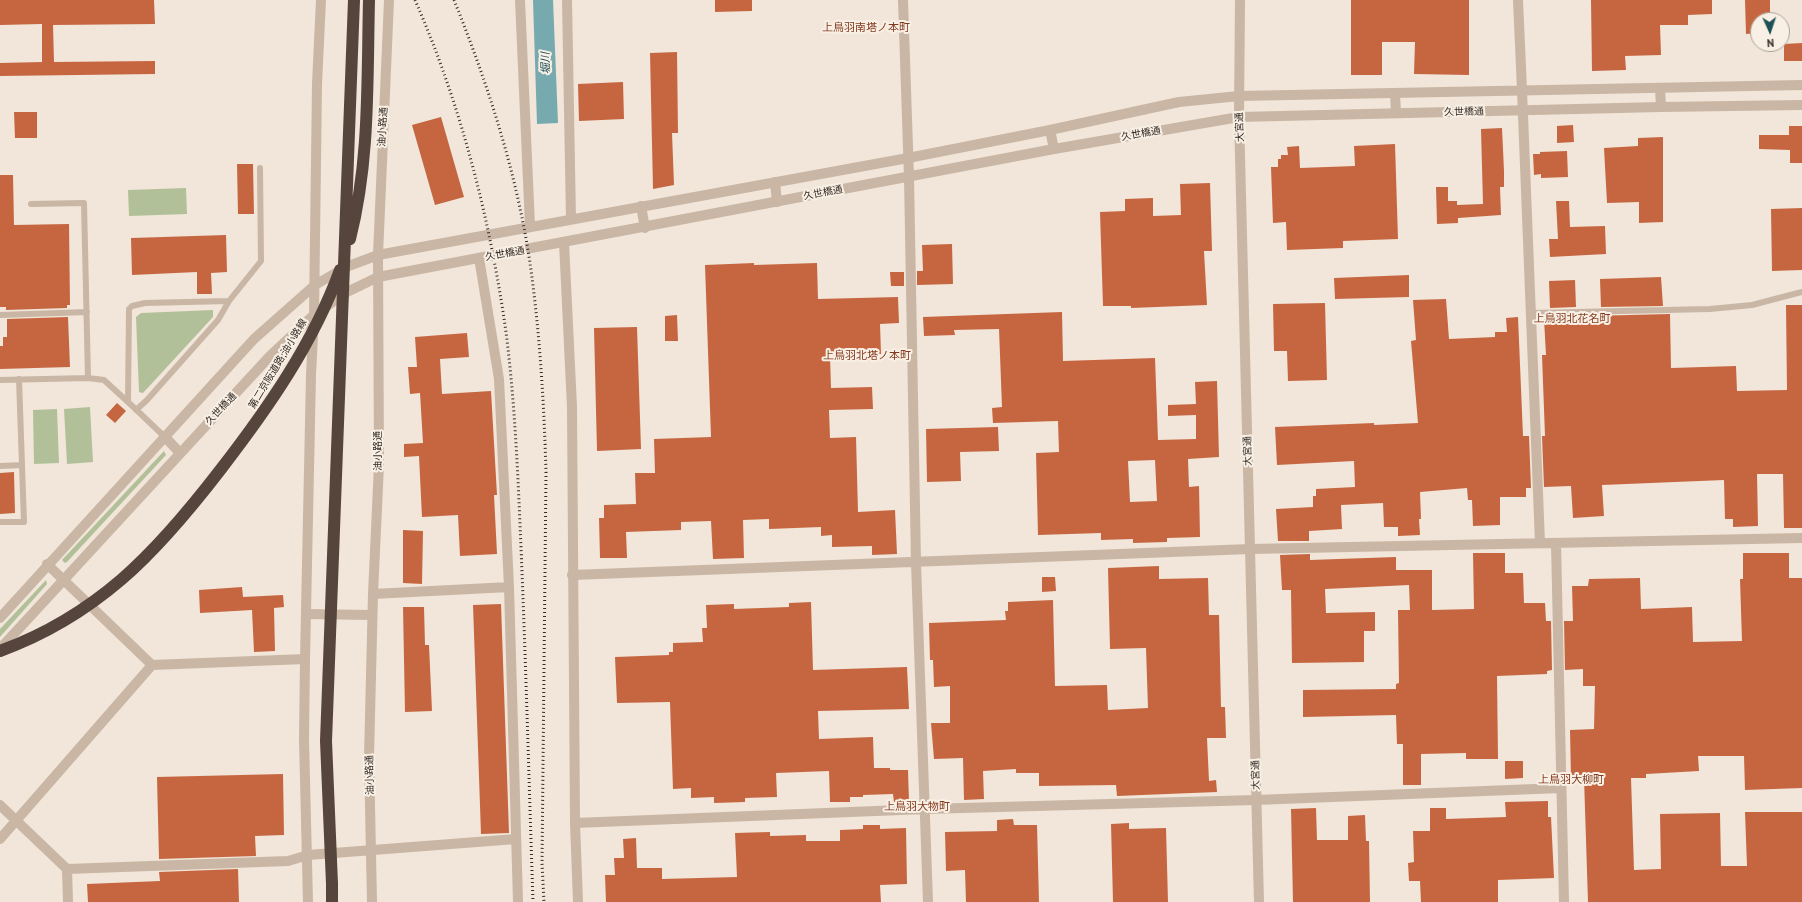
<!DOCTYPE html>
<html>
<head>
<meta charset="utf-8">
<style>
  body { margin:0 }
  #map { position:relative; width:1802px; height:902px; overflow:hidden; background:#f1e6d9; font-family:"PT Sans",sans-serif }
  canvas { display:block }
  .north { position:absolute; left:1750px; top:12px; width:40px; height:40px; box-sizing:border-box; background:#f9f0e5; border:1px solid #aba199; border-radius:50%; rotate:177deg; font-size:11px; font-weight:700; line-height:16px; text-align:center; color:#352b26 }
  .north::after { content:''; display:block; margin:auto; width:14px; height:18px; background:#1c5056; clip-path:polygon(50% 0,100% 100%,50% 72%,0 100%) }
</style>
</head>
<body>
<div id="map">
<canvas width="1802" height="902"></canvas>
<div class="north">N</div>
</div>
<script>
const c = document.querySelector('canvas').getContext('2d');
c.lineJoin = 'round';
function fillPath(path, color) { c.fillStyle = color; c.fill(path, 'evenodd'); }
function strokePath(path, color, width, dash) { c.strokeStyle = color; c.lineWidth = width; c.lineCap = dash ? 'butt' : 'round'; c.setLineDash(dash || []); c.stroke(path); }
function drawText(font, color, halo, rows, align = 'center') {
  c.font = font + ' "PT Sans","Noto Sans JP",sans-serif'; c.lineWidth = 4; c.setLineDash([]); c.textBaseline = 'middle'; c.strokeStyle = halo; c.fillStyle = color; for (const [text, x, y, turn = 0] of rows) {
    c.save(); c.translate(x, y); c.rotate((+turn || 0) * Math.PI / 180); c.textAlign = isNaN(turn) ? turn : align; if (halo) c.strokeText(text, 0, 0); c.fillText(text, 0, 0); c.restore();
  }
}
fillPath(new Path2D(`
  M186,188L187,214L129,216L128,190Z
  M213,310V317L143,393L139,392L136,317L141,313Z
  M90,407L93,462L67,464L64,409Z
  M57,409L59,463L34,464L33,410Z
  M164,451L166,455L67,562L65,563L62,560Z
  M46,580L47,584L0,637V629Z`), '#b2c099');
fillPath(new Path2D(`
  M533,0H553L558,123L537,124Z`), '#77aaae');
fillPath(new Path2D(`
  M0,0H154L155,24L53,25L54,62L155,61V74L0,76V63L42,62V24L0,25Z
  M715,0H752V11L715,12Z
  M1351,0H1469V75L1414,74L1415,42H1382V75H1351Z
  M1591,0H1712V14L1688,15V25H1660L1661,55L1625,56L1626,70L1592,71Z
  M1745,0H1770V20H1758V33L1746,34Z
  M1802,43V61H1784V44Z
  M677,52L678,133H672L674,185L653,189L650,53Z
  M623,82L624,119L579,121L578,84Z
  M14,112H37V138H15Z
  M441,117L464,197L435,205L412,125Z
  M1573,125L1574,142L1557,143V126Z
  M1789,126H1802V163H1790V150L1759,149V135H1789Z
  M1502,128L1504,171V187H1500L1501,215L1458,218V223L1437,224L1436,187H1448V201H1457V205L1483,204L1481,129Z
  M1663,137V222L1639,223V202L1607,203L1604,148L1638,146V138Z
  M1395,144L1398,239L1343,241V248L1287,250L1286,222L1273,223L1271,167H1278V159H1281V155H1288L1287,147L1299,146L1300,168L1355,166L1354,146Z
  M1567,151L1568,177L1541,178V174L1534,175L1533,154H1540V152Z
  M237,164H253L254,214H238Z
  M0,175H13L14,225L69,224L70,305H67V308L6,310V307H0Z
  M1210,183L1212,251H1204L1207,305L1131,308V306H1103L1100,212L1125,211V199L1153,198V216L1181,215L1180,184Z
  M1556,201H1569L1570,227L1605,226L1606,254L1550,257L1549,239H1558Z
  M1802,208V270L1772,271L1771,209Z
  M226,235L227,272L211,273L212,294H197V272L132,275L131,238Z
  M952,244L953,284L917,285V271H923L922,245Z
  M754,263V265L817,263L818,299L898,297L899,323L880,324L881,354L830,356L831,388L872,387L873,409L829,410L830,438L856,437L858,512L895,510L897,554L872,555V546L832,547V535L821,536V527L769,529V519L743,520L744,558L713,559L711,521L681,522V530L626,532L627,558H600L599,518H604V505L636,504L635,473H655L654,439L711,437L705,265Z
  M890,272H904V286H891Z
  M1409,275V297L1335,299L1334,278Z
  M1661,277L1663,306L1601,307L1600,279Z
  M1575,280L1576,307L1550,308L1549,281Z
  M1446,299L1449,339L1495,337V332H1507L1506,318L1518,317L1523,436H1529L1531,488H1526V497H1500V525L1473,526L1472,500H1468L1467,488L1420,492L1421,519H1419L1420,535L1398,536V527H1384L1383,503L1341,505L1342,529L1309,531V541H1278L1276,509L1313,507V496H1316V489L1355,487L1354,461L1277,465L1275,427L1374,423V425L1418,423L1411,341L1416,340L1413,300Z
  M1325,303L1327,380L1288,381L1287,351H1274L1273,304Z
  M1786,305H1802V528H1784L1783,474H1757L1758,526L1733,527V519H1725L1724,480L1602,485L1604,516L1573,518L1571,486L1544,487L1542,436H1545L1542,355H1546L1544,319H1550V317L1670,314L1671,368L1736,366L1737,391L1787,390Z
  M1062,312L1063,361L1155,358L1158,440L1196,439V415L1168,416V405L1196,404L1195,382L1217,381L1219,457L1188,459L1189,487L1199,486L1200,537L1167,538V542L1133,543V539L1101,540V533L1038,535L1036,453L1059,452L1058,421L993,423L992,408L1002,407L999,329L954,330L955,335L924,336L923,317ZM1155,460L1157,501L1130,502L1128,461Z
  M677,315L678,341H665V316Z
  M68,317L70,367L0,369V346H3V337H7V319Z
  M637,327L641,449L597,451L594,328Z
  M467,333L469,357L440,359L442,394L491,391L497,495H494L497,554L460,556L458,515L422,517L419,456L404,457V444L423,443L420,393L410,394L408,367H417L415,337Z
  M117,403L126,411L115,423L106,415Z
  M998,427L999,451L960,452L961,481L927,482L926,429Z
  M14,472L15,513L0,514V473Z
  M403,530L423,531L422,584L403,583Z
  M1473,553H1505V573H1523L1524,603H1545L1546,621H1551L1552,670L1547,671V674L1497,676L1498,759H1466V753L1421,754V785H1403V744H1397L1396,715L1303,717V690L1396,689V684L1399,683L1398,610H1410L1409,585L1325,589L1326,613L1375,612V631H1364V662L1292,663L1291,590H1282L1280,555L1310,554V560L1396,557V570H1432V610L1474,609Z
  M1743,553H1789V578H1802V788L1745,790L1744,756H1698L1699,771L1646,774V778H1631L1634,870L1661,869L1660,814L1720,813L1721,866H1747L1745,812H1802V902H1588L1584,778L1571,779L1570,730L1594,729L1595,686H1583V669L1565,670L1564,621H1573L1572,586H1588L1589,579L1640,578L1641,609L1692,607L1693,642L1742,641L1740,579H1743Z
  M1159,566V579L1208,578L1209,615H1219L1221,707H1225L1226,738H1207L1209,781L1216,780L1217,792L1117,796L1116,785L1039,786V773H1016V769L983,771L984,799L964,800L963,758L934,759L931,723H950V686L934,687L933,660H930L929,623L1006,620L1005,611H1008V602L1053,600L1055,686L1107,685L1108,710L1148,708L1146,648L1110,649L1108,568Z
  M1042,577H1055L1056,591L1042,592Z
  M242,587L243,597L283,595L284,607L274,608L275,651L254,652L252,610L200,613L199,590Z
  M811,602L813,670L907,667L909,709L818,711L819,739L873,737L874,768H890V770H908L909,802H894L893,794L863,795V797H850V802H830L829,771L776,773L777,797L745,798V802L714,803V797L691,798V788L673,789L670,702L617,703L615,657L669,655V652H673V643L703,642L702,628H707L706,605L734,604V609L789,607V603Z
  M501,604L509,833L481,834L473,605Z
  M403,607H424L425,645H429L432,711L405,712Z
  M1505,761H1523V778L1505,779Z
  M283,774L284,835L255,836L256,856L159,859L157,777Z
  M1548,801V817H1551L1554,878L1498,880V902H1421L1420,881H1409L1408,863L1414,862L1413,831H1430V808H1446V819L1506,817L1505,802Z
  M1316,808L1317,840H1348V816L1365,815L1366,841H1369L1370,902H1293L1291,809Z
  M1013,819L1014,825H1037L1039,902H966L965,870L946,871L945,832L997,831V820Z
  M1129,823V829L1166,828L1168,902H1113L1111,824Z
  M863,825H880V829L906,828L907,884L880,885L881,902H606L605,875H615L614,858H624L623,839L636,838L637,868H662V879L737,877L735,833L770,832V836L806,835V841H840V830L863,829Z
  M238,869L239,902H88L87,884L160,881L159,872Z`), '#c66641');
strokePath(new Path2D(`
  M31,204L84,203L88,378
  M229,301L261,261L260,168
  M1531,313L1710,309L1752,305L1802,292
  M0,315L87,312
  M0,380L88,378L104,380L128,402
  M136,410L147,400L218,320L229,301L145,303L132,306L129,309L128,402C140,413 152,425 165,437
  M0,466L22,465L19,379
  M0,522H24L22,465`), '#c9b6a5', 6);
strokePath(new Path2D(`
  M520,0L530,226
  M903,0L909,177L916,563L928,902
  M1660,88L1661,107
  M1522,90L1540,543
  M1395,93L1396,113
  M1050,130L1054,149
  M775,182L777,202
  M641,206L645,228
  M479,258L499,379L509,587L518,902
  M165,437L180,453
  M1556,543L1564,902
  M47,564L152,665L305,659
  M572,575L1250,549L1802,538
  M373,594L509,587
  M306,614L372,615
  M0,805L67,869L68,902
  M575,823L926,809L1256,800L1561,788
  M0,839L152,665
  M67,869L288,861L308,855L516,839`), '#c9b6a5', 10);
strokePath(new Path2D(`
  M567,0L571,219
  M1240,0L1239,117L1259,902
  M1518,0L1522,90
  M564,243L572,407L575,823L578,902
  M0,618L254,339L315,285L346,267L378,255L908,158L1050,130L1179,102L1239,96L1802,85
  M0,649L270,356L314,315L347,292L378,277L1054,149L1239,117L1661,107L1802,105
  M308,902L304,739L305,659L311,375L314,315L317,84L321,0
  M372,902L369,757L373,594L379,465L378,255L389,0`), '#c9b6a5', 10);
strokePath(new Path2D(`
  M332,884V902`), '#56453d', 12);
strokePath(new Path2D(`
  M415,0C461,105 490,219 506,332C515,403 518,476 521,548C526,666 529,784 533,902
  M454,0C489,87 518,177 531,270C540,336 544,404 546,472L542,863L544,902`), '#352b26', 3, [1, 3]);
strokePath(new Path2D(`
  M350,239C370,161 367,80 369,0
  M0,651C44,635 86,610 122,579C159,547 191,508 221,469C268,408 313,344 340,270
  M332,884L326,741L354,0`), '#56453d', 12);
drawText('10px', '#352b26', '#f9f0e5', [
  ["久世橋通",1464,112,-1],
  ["油小路通",383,127,-87],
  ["大宮通",1240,127,-92],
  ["久世橋通",1141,134,-10],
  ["久世橋通",823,193,-11],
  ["久世橋通",505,254,-10],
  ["第二京阪道路;油小路線",278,364,-59],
  ["久世橋通",221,409,-47],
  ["油小路通",378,451,-90],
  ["大宮通",1248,451,-91],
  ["油小路通",370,775,-91],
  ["大宮通",1256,775,-91]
]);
drawText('11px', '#843a1f', '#f9f0e5', [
  ["上鳥羽南塔ノ本町",866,28],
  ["上鳥羽北花名町",1572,319],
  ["上鳥羽北塔ノ本町",867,356],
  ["上鳥羽大柳町",1571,780],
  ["上鳥羽大物町",917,807]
]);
drawText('italic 11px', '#1c5056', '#f9f0e5', [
  ["堀川",546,63,-92]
]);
</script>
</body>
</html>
